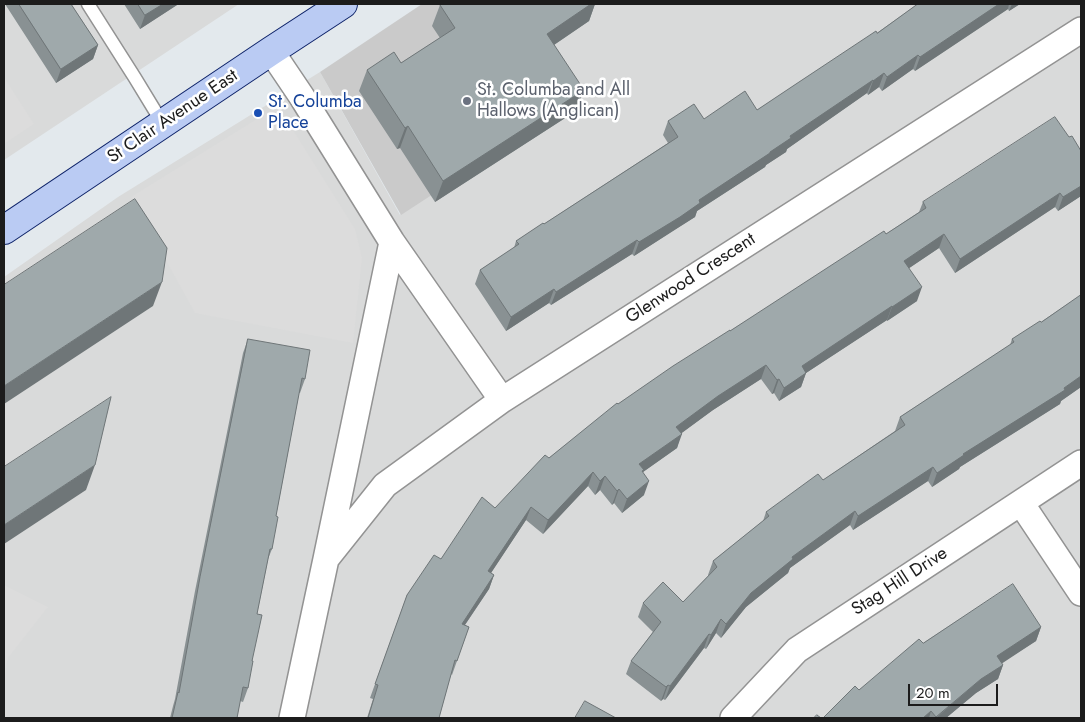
<!DOCTYPE html>
<html>
<head>
<meta charset="utf-8">
<style>
  body { margin:0 }
  #map { position:relative; width:1085px; height:722px; overflow:hidden; background:#e3e9ed; font-family:Jost,sans-serif }
  canvas { display:block }
  .frame { position:absolute; inset:0; border:5px solid #1c1c1c; pointer-events:none }
  .scale { position:absolute; left:908px; top:684px; width:90px; height:22px; box-sizing:border-box; border:2px solid #1c1c1c; border-top:0; padding-left:6px; font-size:15px; line-height:18px; white-space:nowrap; color:#1c1c1c; -webkit-text-stroke:4px #fff; paint-order:stroke }
</style>
</head>
<body>
<div id="map">
<canvas width="1085" height="722"></canvas>
<div class="frame"></div>
<div class="scale">20 m</div>
</div>
<script>
const c = document.querySelector('canvas').getContext('2d');
c.lineJoin = 'round';
function fillPath(path, color) { c.fillStyle = color; c.fill(path, 'evenodd'); }
function strokePath(path, color, width, dash) { c.strokeStyle = color; c.lineWidth = width; c.lineCap = dash ? 'butt' : 'round'; c.setLineDash(dash || []); c.stroke(path); }
function drawText(font, color, halo, rows, align = 'center') {
  c.font = font + ' Jost,sans-serif'; c.lineWidth = 5; c.setLineDash([]); c.textBaseline = 'middle'; c.strokeStyle = halo; c.fillStyle = color; for (const [text, x, y, turn = 0] of rows) {
    c.save(); c.translate(x, y); c.rotate((+turn || 0) * Math.PI / 180); c.textAlign = isNaN(turn) ? turn : align; if (halo) c.strokeText(text, 0, 0); c.fillText(text, 0, 0); c.restore();
  }
}
fillPath(new Path2D(`
  M4,4H239L4,160Z
  M509,4H1081V718H4V277L118,197L320,72L400,215Z`), '#d9dada');
fillPath(new Path2D(`
  M422,4H509L576,101L401,215L320,72Z`), '#cacaca');
fillPath(new Path2D(`
  M4,77L34,124L4,144Z
  M278,106L355,229L362,258L353,343L195,313L131,197Z
  M4,585L48,607L8,658L4,679Z`), '#dcdcdc');
const lane = new Path2D(`
  M88,4L135,78L163,124`);
const street = new Path2D(`
  M271,51L302,97L392,242L502,400
  M1021,503L1081,593
  M326,559L385,485L502,400L1081,30
  M292,718L326,559L392,242
  M733,718L797,650L1081,463`);
const secondary = new Path2D(`
  M4,230L271,51L343,4`);
strokePath(lane, '#939393', 15);
strokePath(street, '#939393', 28);
strokePath(secondary, '#0e2369', 30);
strokePath(lane, '#fff', 12);
strokePath(street, '#fff', 25);
strokePath(secondary, '#bacbf3', 28);
fillPath(new Path2D(`
  M5,4H71L98,45L93,59L56,83Z
  M124,4H177V5L140,29Z
  M442,4H595L589,21L554,45L576,111L435,202L400,148L397,149L359,91L367,70L401,63L440,38L432,26L440,5Z
  M918,4H1020L1009,11L1008,9L915,71L913,69L882,91L879,87L868,95L867,93L787,149L786,152L766,165L765,167L697,211L695,217L674,230L634,256L632,254L551,305L549,303L506,331L475,284L480,270L514,248L516,241L544,224L668,143L663,135L668,121L704,119L757,110L877,33Z
  M1069,137L1081,151V196L1058,211L1055,207L955,273L939,248L909,268L917,301L887,321V320L806,373L801,387L779,401L774,393L772,394L761,379L713,410L681,433L677,448L643,472L644,495L622,513L614,503L612,505L600,490L595,495L588,486L543,534L526,520L491,573L494,575L489,589L465,625L469,627L452,675L451,674L439,718H367L373,699L370,698L407,595L441,559L549,458L618,404L730,331L886,234L919,212L923,202Z
  M1081,295V387L1061,401L1060,404L960,467L959,469L932,487L928,481L853,530L850,525L790,568L788,573L746,607L721,638L716,633L706,649L704,648L665,700L663,699L661,701L626,674L631,661L653,632L638,617L643,603L683,602L708,576V575L713,561L763,521L766,512L823,480L895,431L900,417L1010,345L1012,339L1041,322Z
  M248,339L305,379L300,393H299L276,516L272,549L268,559L257,614L248,688L243,702L240,701L237,718H170L173,706L175,699L195,591L243,353Z
  M1041,627L1036,641L1001,663L1003,665L998,679L976,693L946,718H823L859,690L923,643Z`), '#899193');
fillPath(new Path2D(`
  M163,4H177V5L140,29L145,15Z
  M591,4H595L589,21L539,55L547,34Z
  M999,4H1009L1008,9L915,71L920,57Z
  M1012,4H1020L1009,11Z
  M98,45L93,59L56,83L61,69Z
  M918,55L913,69L882,91L887,77Z
  M884,73L879,87L868,95L873,81Z
  M873,80L867,93L787,149L786,152L766,165L765,167L697,211L695,217L634,256L639,242L699,200L770,152L790,136Z
  M584,90L576,111L435,202L443,181Z
  M408,126L400,148L397,149L405,128Z
  M1081,186V196L1058,211L1063,197Z
  M1060,193L1055,207L955,273L960,259Z
  M944,234L939,248L899,275L904,261Z
  M637,240L632,254L551,305L556,292Z
  M162,282L153,306L4,404V386Z
  M922,287L917,301L887,321L892,307Z
  M554,289L549,303L506,331L511,317Z
  M892,306L887,320L806,373L801,387L779,401L784,388L802,366Z
  M766,365L761,379L713,410L671,441L676,427L718,396Z
  M1081,376V387L1061,401L1060,404L960,467L959,469L932,487L937,473L963,454L1064,388Z
  M779,379L774,393L772,394L777,380Z
  M682,434L677,448L643,472L639,484V464Z
  M95,465L86,490L4,544V525Z
  M933,467L928,481L853,530L858,516Z
  M593,472L588,486L543,534L548,520Z
  M605,476L600,490L595,495L600,481Z
  M649,481L644,495L622,513L627,499Z
  M619,489L614,503L612,505L617,491Z
  M531,507L526,520L483,585L488,571Z
  M855,511L850,525L790,568L788,573L746,607L721,638L726,624L751,593L792,557Z
  M494,575L489,589L456,638L462,624Z
  M721,619L716,633L706,649L711,635Z
  M1041,627L1036,641L992,670L997,656Z
  M709,634L704,648L665,700L670,686Z
  M1003,665L998,679L976,693L946,718H936L981,679Z
  M668,685L663,699L661,701L666,687Z
  M931,711L929,718H923Z`), '#6f7678');
const building = new Path2D(`
  M19,4H71L98,45L61,69Z
  M138,4H163L145,15Z
  M442,4H591L547,34L584,90L443,181L408,126L405,128L367,70L394,52L401,63L455,28L440,5Z
  M918,4H999L920,57L918,55L887,77L884,73L873,81V80L790,136L791,138L770,152V153L699,200L700,203L680,217L639,242L637,240L556,292L554,289L511,317L480,270L519,244L516,241L543,223L544,224L678,137L668,121L694,104L704,119L745,91L757,110L796,84L876,31L877,33Z
  M1055,117L1069,137L1072,136L1081,151V186L1063,197L1060,193L960,259L944,234L904,261L922,287L892,307V306L802,366L806,373L784,388L779,379L777,380L766,365L718,396L676,427L682,434L639,464L644,470L642,471L649,481L627,499L619,489L617,491L605,476L600,481L593,472L548,520L531,507L488,571L494,575L462,624L469,627L457,661L455,660L439,718H368L378,685L375,684L407,595L434,555L441,559L482,497L495,508L545,455L549,458L617,403L618,404L673,366L730,330V331L884,231L886,234L926,208L923,202Z
  M135,199L167,248L162,282L4,386V285Z
  M1081,295V376L1064,388L1065,390L963,454L964,455L937,473L933,467L858,516L855,511L792,557L793,559L751,593L726,624L721,619L711,635L709,634L670,686L668,685L666,687L631,661L661,622L643,603L663,582L683,602L717,567L713,561L769,516L766,512L818,474L823,480L905,425L900,417L1014,342L1012,339L1040,321L1041,322Z
  M248,339L310,350L305,379L302,378L276,516L278,517L272,549H270L257,614L262,615L252,661H253L248,688L243,687L237,718H172L178,692L179,693L200,577Z
  M111,397L95,465L4,525V467Z
  M1013,584L1041,627L997,656L1003,665L981,679L936,717L931,711L923,718H823L855,686L859,690L919,639L923,643Z
  M585,701L616,718H575Z
  M817,715L821,718H814Z`);
fillPath(building, '#9fa9ab');
strokePath(building, '#6f7678', 1);
for (const [x, y, r, color] of [
  [467,101,5,"#6b7280"],
  [258,113,5,"#1a4fb4"]
]) { const dot = new Path2D(); dot.arc(x, y, r, 0, 2 * Math.PI); c.fillStyle = color; c.fill(dot); strokePath(dot, '#fff', 2); }
drawText('18px', '#5b616d', '#fff', [
  ["St. Columba and All",477,91],
  ["Hallows (Anglican)",477,112]
], 'left');
drawText('18px', '#164399', '#fff', [
  ["St. Columba",268,103],
  ["Place",268,124]
], 'left');
drawText('18px', '#1c1c1c', '#fff', [
  ["St Clair Avenue East",173,117,-34],
  ["Glenwood Crescent",691,279,-33],
  ["Stag Hill Drive",900,582,-33]
]);
</script>
</body>
</html>
